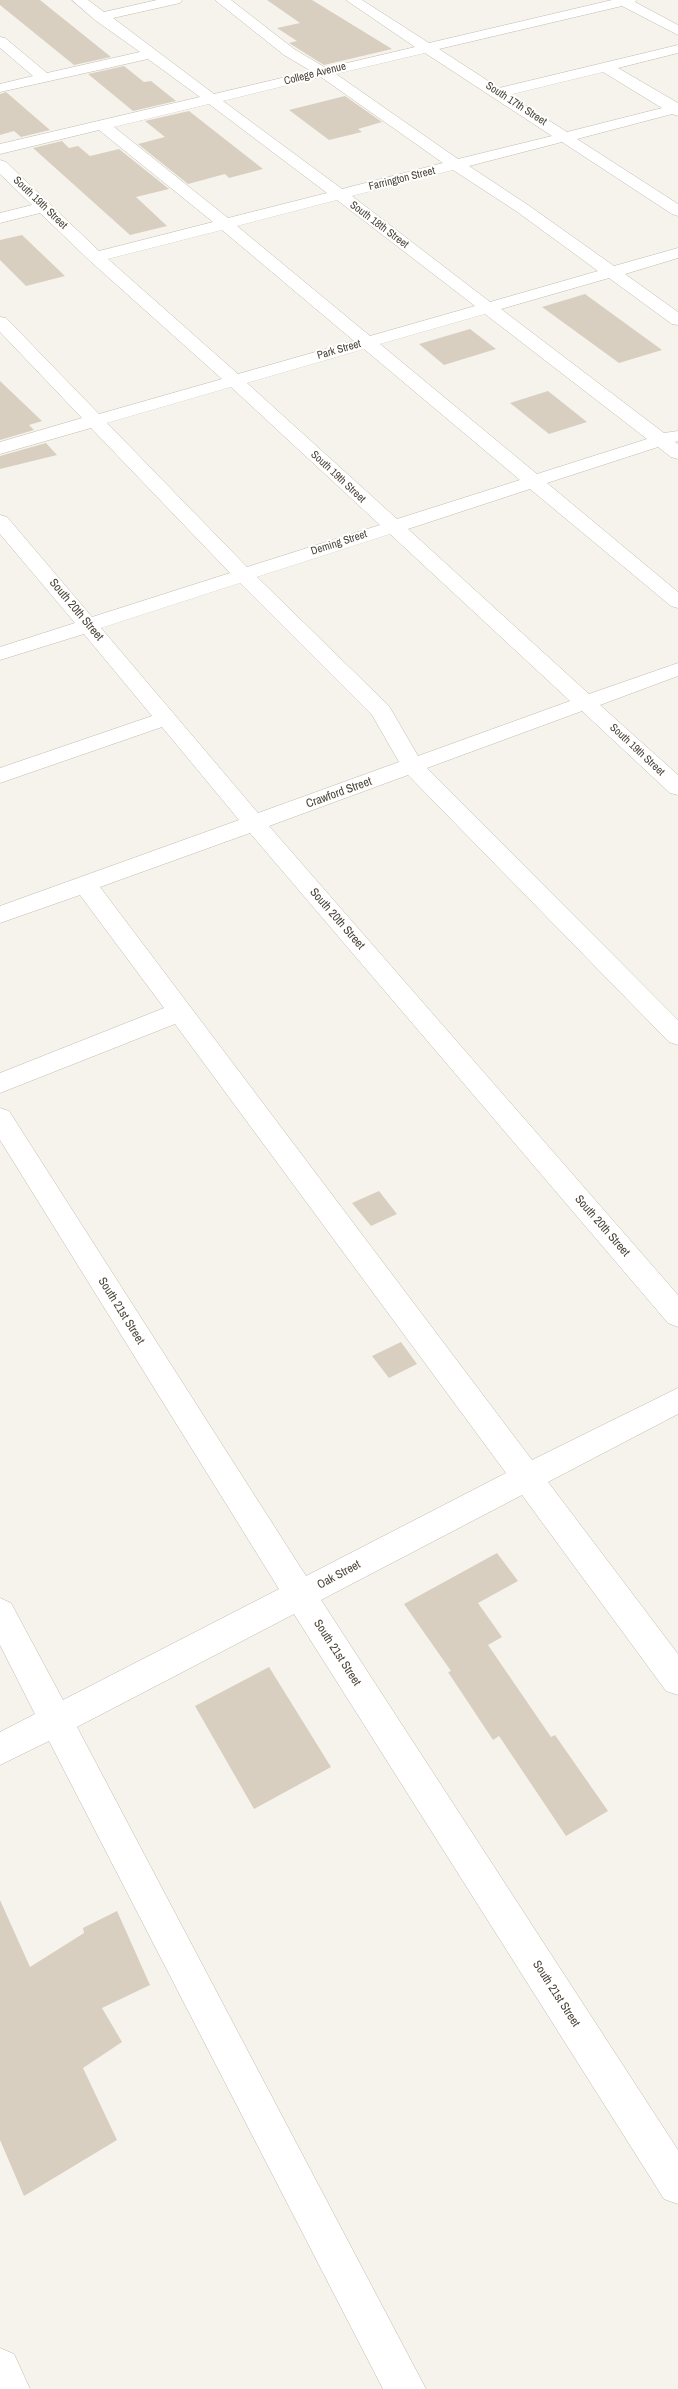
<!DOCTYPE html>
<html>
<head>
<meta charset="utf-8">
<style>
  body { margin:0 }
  canvas { display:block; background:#f6f3ec }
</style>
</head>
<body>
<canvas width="678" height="2389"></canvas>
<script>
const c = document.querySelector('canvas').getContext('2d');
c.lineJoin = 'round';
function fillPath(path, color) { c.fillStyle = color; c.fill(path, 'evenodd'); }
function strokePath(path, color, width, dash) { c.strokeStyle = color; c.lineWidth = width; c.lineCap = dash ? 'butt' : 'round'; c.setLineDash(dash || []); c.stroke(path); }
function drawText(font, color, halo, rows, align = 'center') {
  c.font = font + ' "Archivo Narrow",sans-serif'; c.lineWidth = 4; c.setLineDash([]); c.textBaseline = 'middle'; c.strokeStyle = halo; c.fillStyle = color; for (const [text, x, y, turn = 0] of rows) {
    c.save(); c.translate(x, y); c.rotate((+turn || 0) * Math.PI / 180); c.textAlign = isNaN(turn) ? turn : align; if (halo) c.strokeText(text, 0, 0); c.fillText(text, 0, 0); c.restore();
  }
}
fillPath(new Path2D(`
  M0,0H40L111,57L74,65L0,5Z
  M267,0H312L392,49L324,65L289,43L297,41L277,28L300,23Z
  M124,66L144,82L151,81L176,101L133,111L88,74Z
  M6,92L50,130L21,137L14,131L0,135V94Z
  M345,96L382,122L358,129L362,132L329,140L289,110Z
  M189,111L263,169L229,178L225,174L188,184L138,144L165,137L145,121Z
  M62,141L69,148L78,146L90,156L119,149L169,189L136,197L167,226L130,235L33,148Z
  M22,235L65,276L26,286L0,260V240Z
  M585,294L662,350L619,363L542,307Z
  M470,329L496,349L444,365L419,344Z
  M0,381L42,421L29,425L34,430L0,440Z
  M548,391L587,422L549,434L510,403Z
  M46,443L57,455L0,469V456Z
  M379,1191L397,1214L371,1226L352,1203Z
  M401,1342L417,1364L389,1378L372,1356Z
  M497,1553L518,1581L478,1603L502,1637L488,1645L551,1737L555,1735L608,1811L566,1836L499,1736L493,1740L448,1672L451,1671L404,1604Z
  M269,1667L331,1767L254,1809L195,1706Z
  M0,1900L30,1967L84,1933L83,1928L117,1911L150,1985L102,2008L122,2042L83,2068L117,2140L24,2196L0,2140Z`), '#d8cfc1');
const minor = new Path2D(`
  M72,0H88L104,12L157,0H182L180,3L113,18L214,94L311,71L284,55L215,0H231L294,49L326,68L415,47L346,0H362L429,43L612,0H637L635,2L678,25V35L622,6L439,49L499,88L678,45V53L618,68L678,103V116L672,114L577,139L678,204V216L672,214L562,142L469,166L528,205L614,266L678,248V258L625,274L678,312V325L672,324L609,278L501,309L664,433L678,431V441L675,442L678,444V459L671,457L658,447L547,483L678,592V608L671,606L530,489L408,529L589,694L678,663V676L600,705L678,775V795L670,793L582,711L427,768L678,1020V1045L669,1042L408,775L269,826L678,1295V1327L668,1323L250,833L100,887L532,1460L678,1388V1414L548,1482L678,1654V1695L666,1691L522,1495L321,1600L678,2150V2204L664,2199L294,1614L77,1727L426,2389H383L49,1741L0,1765V1732L35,1714L0,1645V1598L11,1603L63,1700L279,1589L0,1140V1108L9,1111L306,1576L506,1473L175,1024L0,1093V1073L164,1008L80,895L0,923V906L239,820L162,727L0,783V768L152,716L84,634L0,660V647L75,623L0,534V515L7,517L92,617L230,573L91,428L0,454V442L82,418L0,332V317L6,318L99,414L222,379L90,261L40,213L0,223V213L32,205L0,174V160L6,162L99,251L213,222L99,130L0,154V144L200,97L148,59L0,92V84L33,76L0,48V37L5,38L47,73L140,52L95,20ZM425,53L552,136L458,159L336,74ZM603,72L662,108L567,132L509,95ZM321,77L443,163L342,189L223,101ZM209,104L327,193L228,218L114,127ZM453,170L516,211L598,271L490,302L352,196ZM337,200L475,306L370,336L237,226ZM222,230L354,341L238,374L108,259ZM485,314L647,439L537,474L380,344ZM364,349L520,480L397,519L247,383ZM231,387L380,525L247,567L107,423ZM390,534L570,701L418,756L389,706L257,577ZM240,583L372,715L399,762L258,813L101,628Z
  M0,2348L14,2354L30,2389H0Z`);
strokePath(minor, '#c2bbae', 1);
fillPath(minor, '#fff');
drawText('11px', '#4b4439', '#fff', [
  ["College Avenue",315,74,-14],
  ["South 17th Street",516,104,33],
  ["Farrington Street",402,179,-14],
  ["South 19th Street",40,203,44],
  ["South 18th Street",379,225,37],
  ["Park Street",339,350,-16],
  ["South 19th Street",338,477,43],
  ["Deming Street",339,543,-18],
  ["South 19th Street",637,750,43]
]);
drawText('12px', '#4b4439', '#fff', [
  ["South 20th Street",76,610,50],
  ["Crawford Street",339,793,-20],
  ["South 20th Street",337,919,49],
  ["South 20th Street",602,1226,49],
  ["South 21st Street",121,1311,58],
  ["Oak Street",339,1575,-28],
  ["South 21st Street",337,1653,57],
  ["South 21st Street",556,1994,57]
]);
</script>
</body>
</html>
